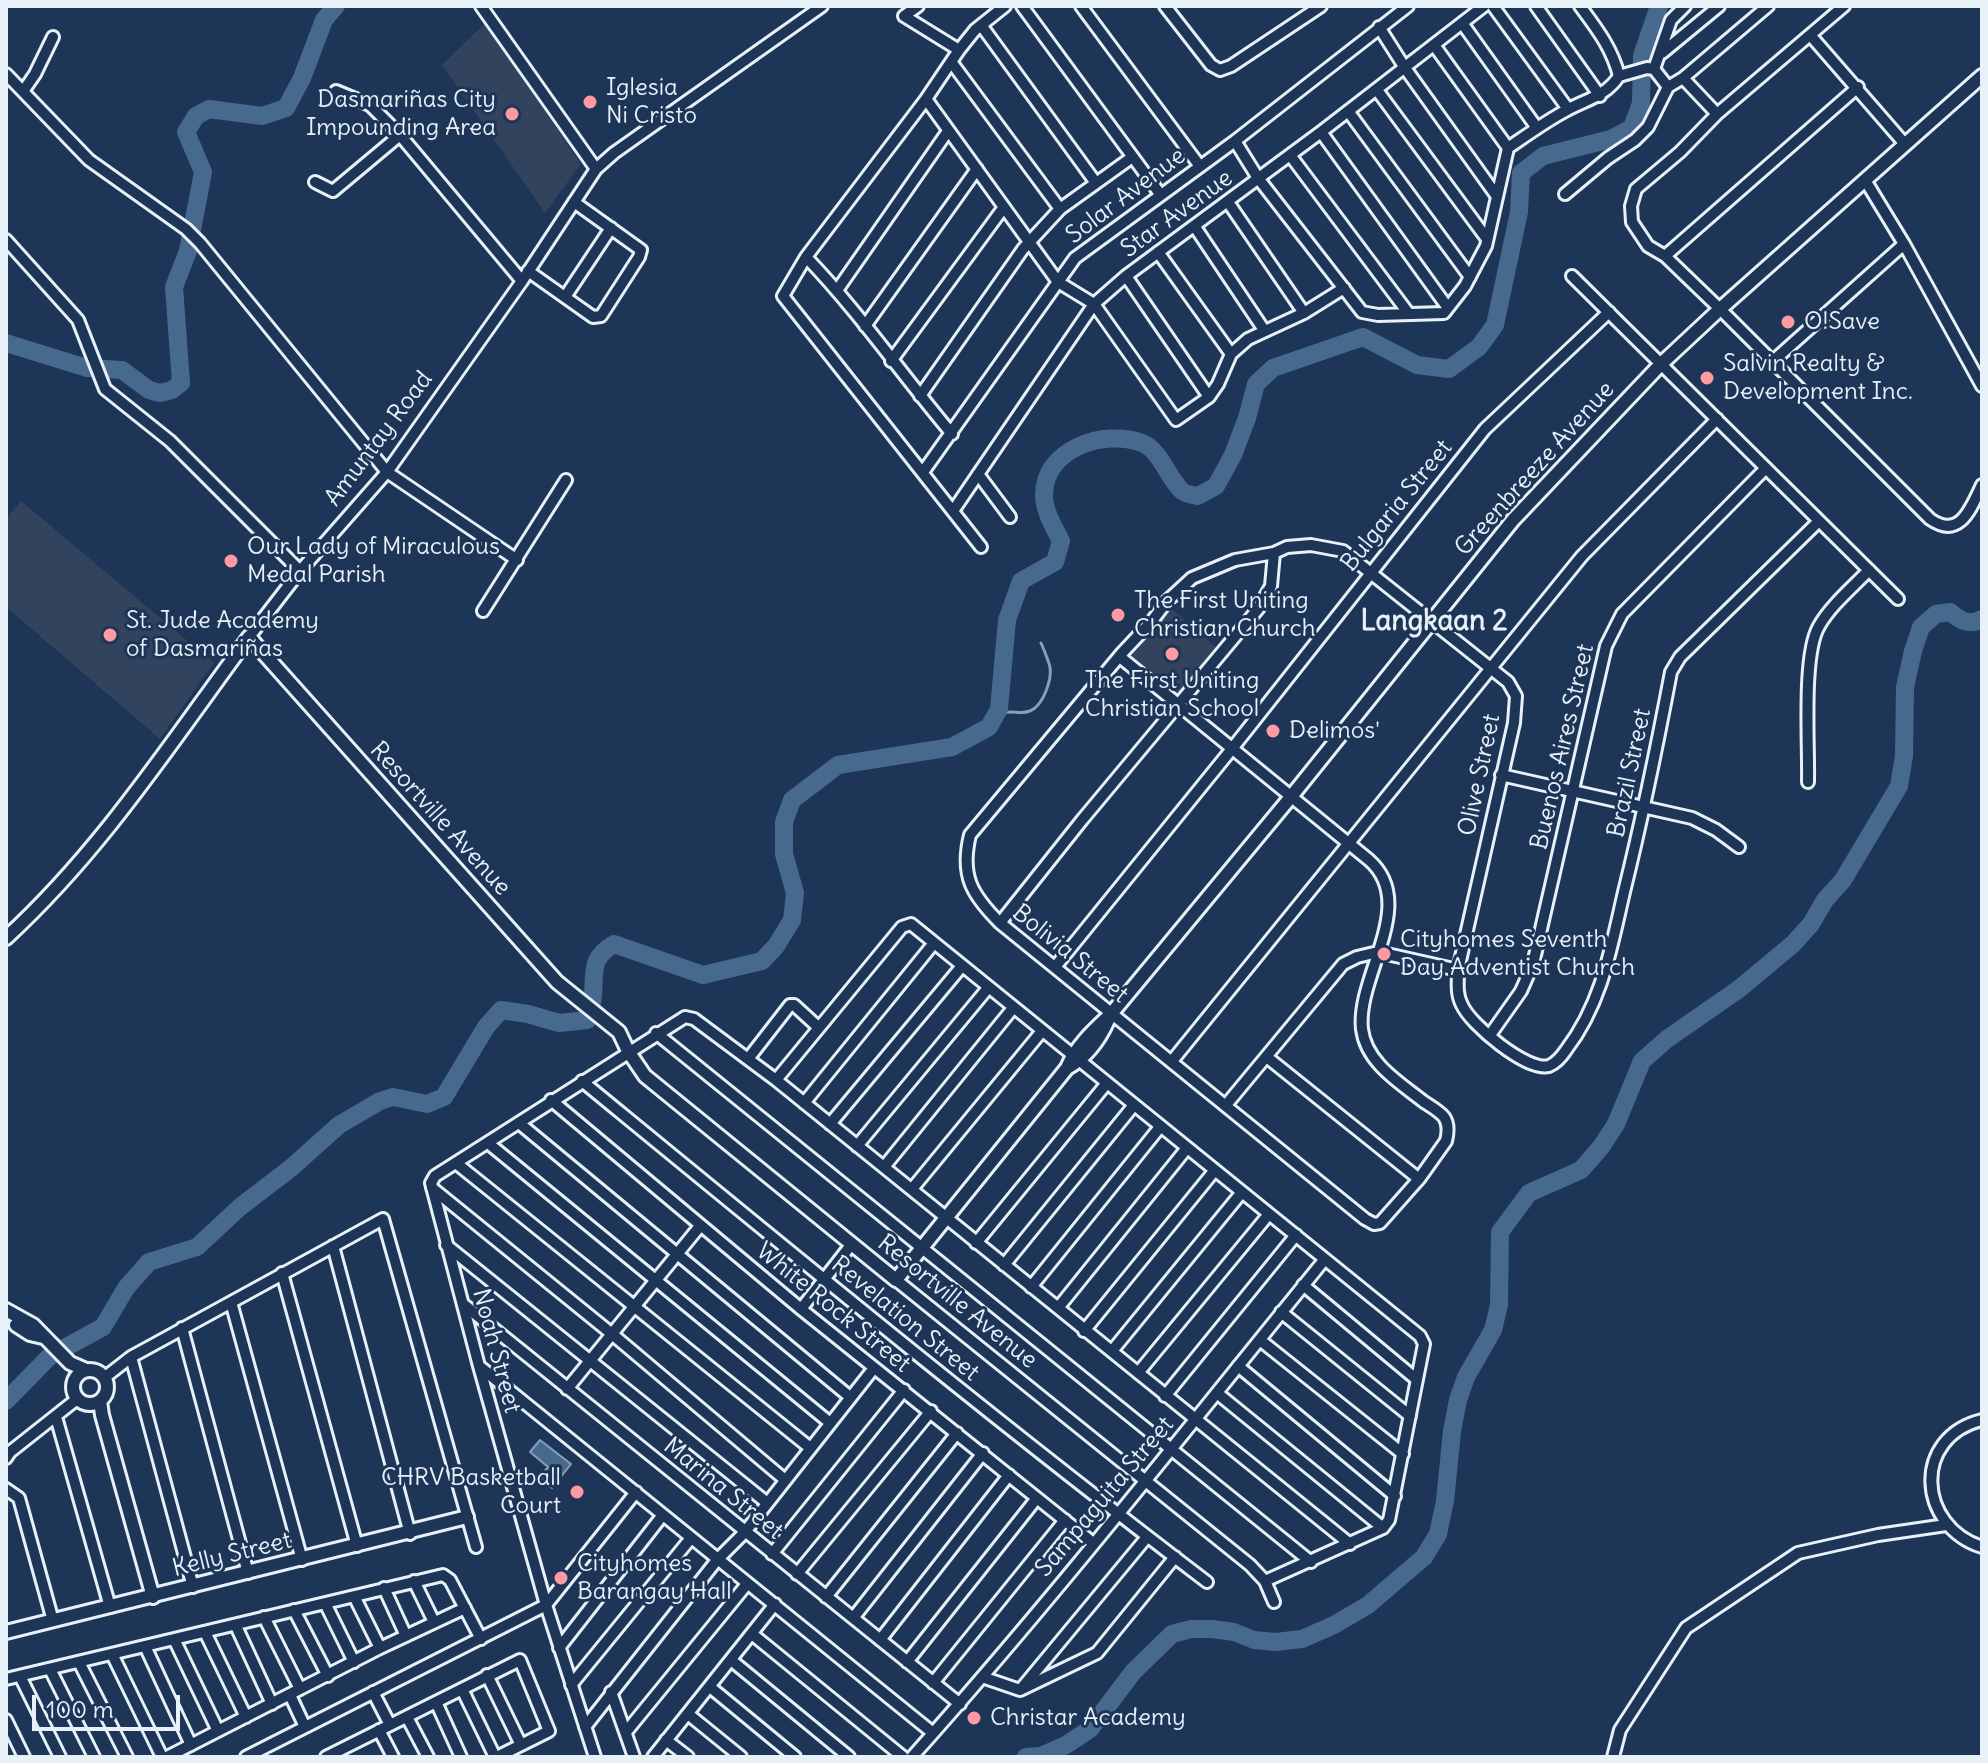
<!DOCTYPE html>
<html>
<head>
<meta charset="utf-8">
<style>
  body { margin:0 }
  #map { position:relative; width:1988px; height:1763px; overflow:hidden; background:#1d3557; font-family:Delius,sans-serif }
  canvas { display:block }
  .frame { position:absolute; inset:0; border:8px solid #e8f1f8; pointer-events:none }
  .scale { position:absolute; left:32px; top:1695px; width:148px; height:36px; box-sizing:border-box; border:4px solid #e8f1f8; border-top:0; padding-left:10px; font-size:24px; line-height:28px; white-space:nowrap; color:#e8f1f8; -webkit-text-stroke:6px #1d3557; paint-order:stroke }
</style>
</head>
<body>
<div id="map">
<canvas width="1988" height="1763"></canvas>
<div class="frame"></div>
<div class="scale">100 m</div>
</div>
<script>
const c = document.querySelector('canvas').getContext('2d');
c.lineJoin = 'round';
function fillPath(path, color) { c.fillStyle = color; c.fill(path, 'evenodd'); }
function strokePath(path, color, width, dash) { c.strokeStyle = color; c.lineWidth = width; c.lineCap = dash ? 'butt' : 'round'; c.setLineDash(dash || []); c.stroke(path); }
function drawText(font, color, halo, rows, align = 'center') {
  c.font = font + ' Delius,sans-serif'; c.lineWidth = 6; c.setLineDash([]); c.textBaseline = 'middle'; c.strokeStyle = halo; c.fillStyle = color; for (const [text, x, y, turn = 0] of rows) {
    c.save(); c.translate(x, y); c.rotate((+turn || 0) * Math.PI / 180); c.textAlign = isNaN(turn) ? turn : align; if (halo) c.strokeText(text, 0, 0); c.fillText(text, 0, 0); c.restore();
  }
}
fillPath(new Path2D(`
  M485,23L581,164L545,213L442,65Z
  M21,501L214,663L160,739L6,607V519Z
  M1170,607L1219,650L1175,701L1126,658Z`), '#31435d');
const water = new Path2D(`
  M540,1440L571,1464L552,1488L539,1478L548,1467L530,1452Z`);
fillPath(water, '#48698e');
strokePath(water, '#889fb8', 2);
strokePath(new Path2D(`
  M994,717C1013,707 1016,716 1030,711C1043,706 1052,680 1050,667C1048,659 1044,650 1041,643`), '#889fb8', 3);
strokePath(new Path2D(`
  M6,343L87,368L122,370L149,390L160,393L172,390L181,383L174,287L188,251L203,172L186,132L196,116L209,109L262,116L286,108L302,78L324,20L336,6
  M6,1401L50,1356L103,1327L126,1288L149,1262L197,1247L240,1207L291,1168L339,1125L380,1101L393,1097L427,1104L444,1097L486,1027L501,1010L528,1014L559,1023L587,1020C589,1012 593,1003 593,995C595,971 590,958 614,944L703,975L762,961L776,946L792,920L795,893L784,854V822L792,800L838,765L952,747L989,727L999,709L1007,620L1021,581L1055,562L1061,541C1054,527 1044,511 1044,495C1044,448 1105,429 1142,443C1159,449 1168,477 1181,490C1185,494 1192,495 1198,496L1216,486L1233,455L1247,418L1256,384L1273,368L1363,337L1417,365L1449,369L1479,347L1495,325L1519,212L1521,173L1543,156L1611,139L1632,128L1641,103L1642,56L1659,6
  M1026,1757L1041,1756L1066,1745L1090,1729L1133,1672L1172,1634L1191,1629H1212L1234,1632L1254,1640L1276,1642L1302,1639L1334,1625L1368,1605L1424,1557L1438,1534L1445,1501L1452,1431L1458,1400L1466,1377L1493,1330L1499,1305L1500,1232L1529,1193L1581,1170L1601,1147L1616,1124L1642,1061L1667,1039L1739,989L1793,944L1811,924L1825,900L1843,880L1899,786L1904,756L1905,687L1913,651L1921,627L1936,614L1950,612C1961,621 1969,626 1982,619`), '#48698e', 18);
const minor = new Path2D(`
  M481,6L596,169
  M918,6L904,16L959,50
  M1022,6L1160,194
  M1081,6L1199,165
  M1165,6L1211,65L1220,70L1231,66L1321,6
  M1493,6L1568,109
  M1536,6L1600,96
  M1580,6C1597,29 1612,48 1619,76
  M1844,6L1717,114L1680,152L1636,189L1631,206L1632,222L1648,246L1665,256L1720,309L1930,519C1960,540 1971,508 1982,485
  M1462,23L1537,128
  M981,25L1096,183
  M1379,27L1405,68L1496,195
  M1811,36L1904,143
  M1434,45L1508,148
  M1662,53L1719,6
  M952,63L1060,209
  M1654,69L1671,20L1685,6
  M6,74L89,160L186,229L200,243L387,472L517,560
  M1683,78L1717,114
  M1668,87L1683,78L1768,6
  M24,90L35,74L53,37
  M1377,90L1487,239
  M336,91L370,105L400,135L522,281
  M926,99L1058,282L1094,304L1176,420L1209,397L1218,384L1231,354L1248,339L1304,313L1344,288
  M1348,111L1470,277
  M1321,132L1448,308
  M1235,141L1258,178L1362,312L1378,315L1444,313L1465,286L1486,246L1508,148C1527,135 1546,121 1567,110C1587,99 1606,96 1619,76
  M1290,155L1409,314
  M1865,180L1904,244L1982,386
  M315,182L333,191L400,135
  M1565,194L1608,158L1635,140L1648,127L1668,87L1654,69L1647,68L1619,76
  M1228,202L1304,313
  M1195,227L1264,330
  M6,240L78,320L105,389L170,441L300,571
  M1158,252L1231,354
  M1665,256L1858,87
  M806,257C859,312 903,376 952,434
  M528,271L593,317L601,316L639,257L641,250L574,202
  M1126,276L1209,397
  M1572,276L1898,599
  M838,289L948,131
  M565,297L611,228
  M865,326L977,169
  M891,361L1004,207
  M1772,362L1904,244
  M920,396L1023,249L1060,209L1131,158
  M923,472L1075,258L1235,141L1408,6
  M978,474L1010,517
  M953,511L1094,304L1126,276L1321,132L1484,6
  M981,547L783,296L806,257L926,99L959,50L975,30L1005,6
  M483,611L566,480
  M249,637L300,571L387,472L522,281L596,169L614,153L822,6
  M1120,657L1369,860C1419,904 1356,976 1362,1029C1366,1063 1400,1083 1424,1102C1430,1106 1439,1111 1444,1117C1449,1124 1448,1133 1446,1141L1419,1179L1380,1223L1374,1224L1365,1219L1000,923C972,895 960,876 970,835L1122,653L1152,621L1167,601L1192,578L1235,560L1274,553L1287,547L1311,545L1343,551L1508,682L1516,696L1514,723L1458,970C1458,982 1456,994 1462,1005C1470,1024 1527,1072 1549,1066C1556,1063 1562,1056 1566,1050C1602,1003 1611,948 1624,892C1642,819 1657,746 1671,672L1680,657L1819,521
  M1501,775L1692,818L1716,830L1739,847
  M1808,782C1809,745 1802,655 1819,626C1831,605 1853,587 1869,570
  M1000,923L1082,820L1258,609L1271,586L1274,553
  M1055,967L1231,750L1485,429L1609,312
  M656,1033L1311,1562
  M1490,1035L1521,991L1533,964L1606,646L1622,614L1766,468
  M1268,1058L1419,1179
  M748,1059L790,1005H794L818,1027
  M1172,1061L1582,556L1717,419
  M776,1080L902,927L911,924L1420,1336L1424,1344L1389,1520L1383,1528L1265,1581
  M582,1081C788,1250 994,1420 1207,1582
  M551,1100L801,1309L1093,1543
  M804,1103L934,943
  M1226,1105L1343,964L1357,957L1378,952L1458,970
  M519,1123L850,1397
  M830,1124L962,966
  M488,1143L829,1422
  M857,1146L988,988
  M456,1163L809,1447
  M884,1167L1013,1008
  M432,1188L612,1334L784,1479
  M912,1189L1042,1031
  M976,1243L1107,1083
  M446,1245L766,1502
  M333,1246L410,1534
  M1004,1265L1134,1105
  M282,1273L357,1546
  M896,1280L1250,1565L1265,1581L1274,1602
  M1303,1285L1416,1379
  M1031,1287L1160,1127
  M231,1302L302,1560
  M463,1304L960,1704
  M1058,1308L1187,1148
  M801,1309L851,1245
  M1281,1312L1410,1416
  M182,1328L248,1573
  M1084,1331L1215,1170
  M1260,1340L1403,1454
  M1112,1351L1242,1192
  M131,1357L193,1587
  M479,1366L933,1733
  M1238,1366L1395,1496
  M1138,1373L1269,1214
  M104,1378L131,1357L383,1219L476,1547
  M567,1389L700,1226
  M1217,1393L1383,1528
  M1165,1396L1296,1235
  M56,1417L110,1607
  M1982,1420C1912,1437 1917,1526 1982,1547
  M6,1458L10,1452L77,1399
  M6,1489L19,1498L53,1621
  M772,1554L904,1390
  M797,1574L931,1411
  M414,1581L434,1622
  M384,1588L406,1636
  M826,1597L957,1433
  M355,1598L380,1648
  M326,1605L354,1662
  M294,1610L328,1676
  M264,1617L300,1689
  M854,1617L983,1453
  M236,1626L272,1704
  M205,1632L246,1717
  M752,1634L903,1757
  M174,1639L218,1731
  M880,1640L1009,1475
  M145,1646L191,1745
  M559,1648L662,1516
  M112,1654L162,1757
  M731,1660L849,1757
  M79,1662L127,1757
  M907,1662L1037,1498
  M50,1669L94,1757
  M487,1675L521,1745
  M20,1676L60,1757
  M982,1677L1020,1690L1097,1653L1175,1557
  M6,1679L443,1575L450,1580L481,1639
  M933,1683L1065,1520
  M571,1685L691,1538
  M710,1687L795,1757
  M462,1689L495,1757
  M1021,1689L1147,1537
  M373,1692L390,1725
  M611,1692L634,1757
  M290,1695L305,1727
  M436,1702L461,1757
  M688,1714L741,1757
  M407,1717L428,1757
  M6,1720L24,1757
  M585,1727L717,1560L744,1533L874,1368
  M379,1730L393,1757
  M626,1732L747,1584
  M666,1740L688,1757
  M167,1757L380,1648L465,1608
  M246,1757L546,1605L636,1492
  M326,1757L520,1660L549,1731L497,1757
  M595,1757L546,1605L479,1366L431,1183L435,1176L685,1017L694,1019L776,1080L1350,1544
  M653,1757L775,1604
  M912,1757C1056,1596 1189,1426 1325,1259
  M1613,1757L1620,1730L1686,1628L1798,1553L1878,1535L1946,1525`);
const tertiary = new Path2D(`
  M6,938C102,850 172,741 249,637L557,982L619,1032L628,1051L645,1076L896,1280L1067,1068C1076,1046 1094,1030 1111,1014L1290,798L1513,520L1661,364L1720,309L1982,76
  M1067,1068C1087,1057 1099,1040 1108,1020
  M6,1310L33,1325L70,1363L86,1370
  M16,1325L30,1334L43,1337
  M73 1387a17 17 0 1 1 34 0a17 17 0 1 1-34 0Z
  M100,1401L102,1415L153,1597
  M6,1632L467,1517`);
strokePath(minor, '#e8f1f8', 16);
strokePath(tertiary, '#e8f1f8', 18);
strokePath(minor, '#1d3557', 10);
strokePath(tertiary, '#1d3557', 12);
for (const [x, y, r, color] of [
  [590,102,8,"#ff9aa2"],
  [512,114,8,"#ff9aa2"],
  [1788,322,8,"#ff9aa2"],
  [1707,378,8,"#ff9aa2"],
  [231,561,8,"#ff9aa2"],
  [1118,615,8,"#ff9aa2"],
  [110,635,8,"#ff9aa2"],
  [1172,654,8,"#ff9aa2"],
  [1273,731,8,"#ff9aa2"],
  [1384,954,8,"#ff9aa2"],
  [577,1492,8,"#ff9aa2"],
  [561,1578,8,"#ff9aa2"],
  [974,1718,8,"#ff9aa2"]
]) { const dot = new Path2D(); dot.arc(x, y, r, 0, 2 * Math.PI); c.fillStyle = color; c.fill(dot); strokePath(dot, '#1d3557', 3); }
drawText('24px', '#e8f1f8', '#1d3557', [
  ["Iglesia",606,88],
  ["Ni Cristo",606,116],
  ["Dasmariñas City",496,100,"right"],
  ["Impounding Area",496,128,"right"],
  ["O!Save",1804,322],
  ["Salvin Realty &",1723,364],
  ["Development Inc.",1723,392],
  ["Our Lady of Miraculous",247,547],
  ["Medal Parish",247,575],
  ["The First Uniting",1134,601],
  ["Christian Church",1134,629],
  ["St. Jude Academy",126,621],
  ["of Dasmariñas",126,649],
  ["The First Uniting",1172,681,"center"],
  ["Christian School",1172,709,"center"],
  ["Delimos'",1289,731],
  ["Cityhomes Seventh",1400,940],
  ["Day Adventist Church",1400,968],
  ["CHRV Basketball",561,1478,"right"],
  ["Court",561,1506,"right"],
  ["Cityhomes",577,1564],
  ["Barangay Hall",577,1592],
  ["Christar Academy",990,1718]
], 'left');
drawText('24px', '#e8f1f8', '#1d3557', [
  ["Solar Avenue",1126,196,-37],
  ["Star Avenue",1177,214,-36],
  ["Amuntay Road",379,439,-53],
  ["Greenbreeze Avenue",1535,469,-48],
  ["Bulgaria Street",1397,506,-51],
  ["Buenos Aires Street",1563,747,-77],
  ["Brazil Street",1630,773,-78],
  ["Olive Street",1480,775,-78],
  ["Resortville Avenue",440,819,48],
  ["Bolivia Street",1070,954,39],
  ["Resortville Avenue",957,1302,39],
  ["White Rock Street",833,1308,39],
  ["Revelation Street",905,1319,39],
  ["Noah Street",496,1351,75],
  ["Marina Street",723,1489,39],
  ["Sampaguita Street",1105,1497,-50],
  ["Kelly Street",232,1555,-14]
]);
drawText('bold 28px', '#e8f1f8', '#1d3557', [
  ["Langkaan 2",1434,622]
]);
</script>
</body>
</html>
